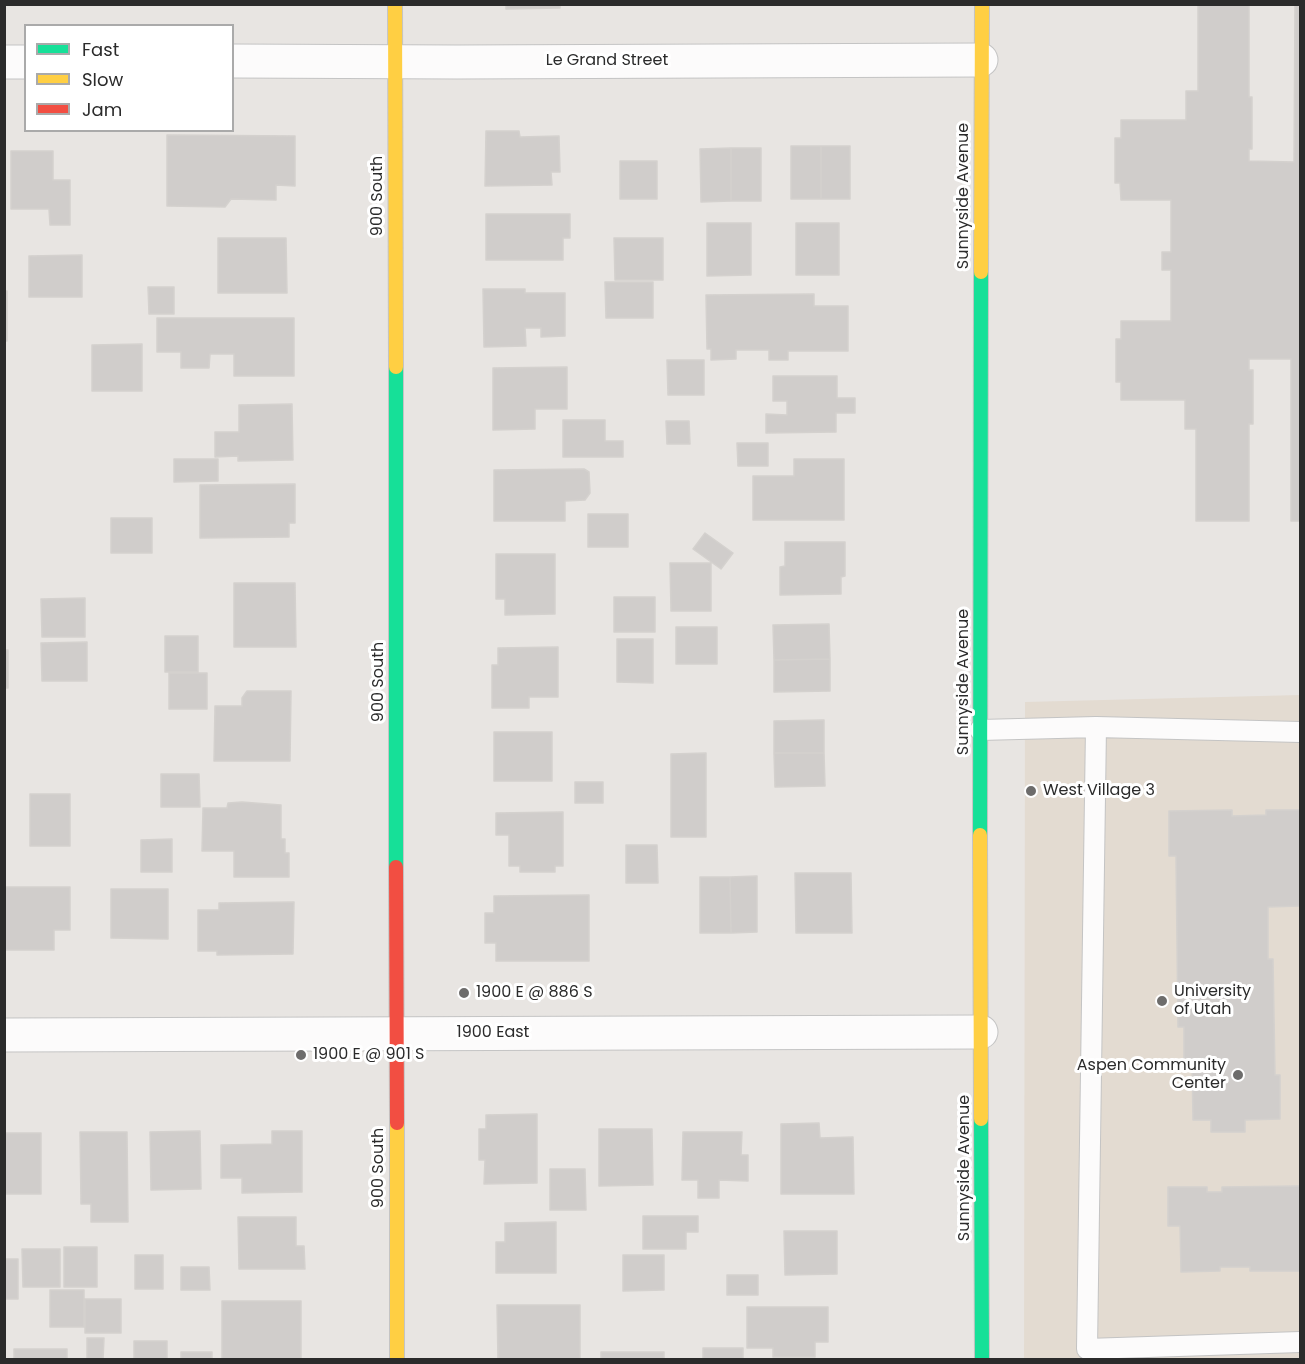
<!DOCTYPE html>
<html>
<head>
<meta charset="utf-8">
<style>
  body { margin:0 }
  #map { position:relative; width:1305px; height:1364px; overflow:hidden; background:#e8e5e2; font-family:Poppins,sans-serif }
  canvas { display:block }
  .frame { position:absolute; inset:0; border:6px solid #2b2b2b; pointer-events:none }
  .legend { position:absolute; left:24px; top:24px; width:210px; height:108px; box-sizing:border-box; background:#fff; border:2px solid #aaa; margin:0; padding:8px 10px; list-style:none; font-size:18px; color:#2b2b2b }
  .legend li { display:flex; align-items:center; gap:12px; height:30px }
  .legend b { width:30px; border:2px solid #aaa }
</style>
</head>
<body>
<div id="map">
<canvas width="1305" height="1364"></canvas>
<div class="frame"></div>
<ul class="legend">
<li><b style="height:8px;background:#16e098"></b>Fast</li>
<li><b style="height:8px;background:#ffcf43"></b>Slow</li>
<li><b style="height:8px;background:#f24e42"></b>Jam</li>
</ul>
</div>
<script>
const c = document.querySelector('canvas').getContext('2d');
c.lineJoin = 'round';
function fillPath(path, color) { c.fillStyle = color; c.fill(path, 'evenodd'); }
function strokePath(path, color, width, dash) { c.strokeStyle = color; c.lineWidth = width; c.lineCap = dash ? 'butt' : 'round'; c.setLineDash(dash || []); c.stroke(path); }
function drawText(font, color, halo, rows, align = 'center') {
  c.font = font + ' Poppins,sans-serif'; c.lineWidth = 6; c.setLineDash([]); c.textBaseline = 'middle'; c.strokeStyle = halo; c.fillStyle = color; for (const [text, x, y, turn = 0] of rows) {
    c.save(); c.translate(x, y); c.rotate((+turn || 0) * Math.PI / 180); c.textAlign = isNaN(turn) ? turn : align; if (halo) c.strokeText(text, 0, 0); c.fillText(text, 0, 0); c.restore();
  }
}
fillPath(new Path2D(`
  M1300,695V1359L1024,1360L1025,702Z`), '#e3dbd1');
const building = new Path2D(`
  M506,4H560V8L506,9Z
  M1198,4H1249V97H1252V149H1249V161L1294,162L1295,4H1300V521H1291V359H1249V370H1253V424H1249V521H1196V429H1185V400H1121V382H1116V339H1121V321H1171V270H1162V252H1171V200H1121L1120,183H1115V138H1121V120H1186V91H1198Z
  M486,131H519L520,137L559,136L560,172H551L552,185L485,186Z
  M167,135L295,136V186L276,185V200L231,199L225,207L167,206Z
  M791,146H821V199H791Z
  M821,146H850V199H821Z
  M731,148V201L701,202L700,149Z
  M731,148H761V201H731Z
  M11,151H53V180H70V225H50L49,209H11Z
  M620,161H657V199H620Z
  M486,214H570V238H563V260H486Z
  M707,223H751V275L707,276Z
  M796,223H839V275H796Z
  M218,238H286L287,293H218Z
  M614,238H663V280H615Z
  M82,255V297H29V256Z
  M605,282H653V318H606Z
  M148,287H174V314H149Z
  M483,289H525V293H565V336L541,337V328H525L526,346L484,347Z
  M4,291H7V341H4Z
  M814,294V306H848V351H788V360H769V350H736V359L711,360V349H707L706,295Z
  M157,318H294V376H234V354H210L209,368H181V352H157Z
  M142,344V391H92V345Z
  M667,360H704V395H668Z
  M567,367V409H535V429L493,430V368Z
  M773,376H837V398H855V413H836V432L766,433V414L787,415V401H773Z
  M292,404L293,460L238,461V456L215,457V432H239V405Z
  M563,420H605V441H623V457H563Z
  M666,421H689L690,444H667Z
  M737,443H768V466H738Z
  M174,459H218V481L174,482Z
  M794,459H844V520H753V476H794Z
  M584,469L589,472L590,493L585,500L565,501V521H494V470Z
  M295,484V523H289V537L200,538V485Z
  M588,514H628V547H588Z
  M111,518H152V553H111Z
  M705,533L733,553L721,569L693,549Z
  M785,542H845V576L841,577V594L780,595V567L785,566Z
  M496,554H555V614L505,615V599H496Z
  M670,563H711V611H671Z
  M234,583H295L296,647H234Z
  M614,597H655V632H614Z
  M85,598V637H42L41,599Z
  M829,624L830,659L774,660L773,625Z
  M676,627H717V664H676Z
  M165,636H198V672H165Z
  M617,639H653V683L617,682Z
  M87,642V681H42L41,643Z
  M558,647V697H529V708H492V665H498V648Z
  M4,650H8V688H4Z
  M830,659V691L774,692V660Z
  M169,673H207V709H169Z
  M247,691H291L290,761H214L215,706H242V698Z
  M824,720V753H774V721Z
  M494,732H552V781H494Z
  M706,753V837H671V754Z
  M774,753H824L825,786L775,787Z
  M161,774H199L200,807H161Z
  M575,782H603V803H575Z
  M30,794H70V846H30Z
  M242,802L281,805V839H285V853H289V877H234V851H202L203,808H227L228,803Z
  M1232,810V816L1266,815V810H1300V906L1268,907V959H1273L1275,1075H1280V1119L1245,1120V1132H1211V1120H1193L1192,1062H1184V1027H1178L1176,856H1169V811Z
  M563,812V866H555V872H520V866H509V835H496V813Z
  M172,839V872H141V840Z
  M626,845H657L658,883H626Z
  M795,873H851L852,933H796Z
  M757,876V932L731,933L730,877Z
  M700,877H730L731,933H700Z
  M4,887H70V930H54V950H4Z
  M111,889H168V939L111,938Z
  M589,895V961H496V943H485V913H494V896Z
  M294,902L293,954L217,955V951H198V910H219V903Z
  M537,1114V1183L484,1184L485,1160H479V1129H486V1115Z
  M819,1123L820,1138L853,1137L854,1194H781V1124Z
  M599,1129H652L653,1185L599,1186Z
  M200,1131L201,1189L151,1190L150,1132Z
  M272,1131H302V1192L242,1193V1178H221V1145L272,1144Z
  M80,1132H127L128,1222H91V1204H81Z
  M683,1132H742L741,1155H748V1181L719,1180V1198H698V1180H682Z
  M4,1133H41V1194H4Z
  M550,1169H585L586,1210H550Z
  M1300,1186V1271H1250V1267H1220V1271L1181,1272L1180,1226H1168V1187H1207V1192H1222V1187Z
  M643,1216H698V1232H686V1249H643Z
  M238,1217H296V1246H304L305,1269H239Z
  M556,1222V1273H496V1242H505V1223Z
  M784,1231H837V1274L785,1275Z
  M64,1247H97V1287H64Z
  M22,1249H60V1287H23Z
  M135,1255H163V1289H135Z
  M623,1255H664V1290L623,1291Z
  M4,1259H18V1299H4Z
  M181,1267H209L210,1290H181Z
  M727,1275H758V1295H727Z
  M50,1290H84V1327H50Z
  M85,1299H121V1333H85Z
  M222,1301H301V1360H222Z
  M497,1305H580V1360H498Z
  M747,1307H828V1342H815V1357H773V1348H747Z
  M87,1338H104L103,1360H87Z
  M134,1341H167V1360H134Z
  M703,1348H743V1360H703Z
  M14,1349H67V1360H14Z
  M181,1352H212V1360H181Z
  M601,1352H664V1360H601Z`);
fillPath(building, '#d0cdcb');
strokePath(building, '#d4d1ce', 1.5);
const lane = new Path2D(`
  M1096,727L1087,1349L1300,1342
  M980,730L1096,727L1300,732`);
const street = new Path2D(`
  M232,61L457,62L981,60
  M4,62H26
  M4,1035L981,1032`);
const fast = new Path2D(`
  M396,367V867
  M980,835L981,272
  M981,1119L982,1360`);
const slow = new Path2D(`
  M395,4L396,367
  M981,272L982,4
  M980,835L981,1119
  M397,1123V1360`);
const jam = new Path2D(`
  M396,867L397,1123`);
strokePath(lane, '#c4c4c4', 22);
strokePath(street, '#c4c4c4', 35);
strokePath(fast, '#c4c4c4', 16);
strokePath(slow, '#c4c4c4', 16);
strokePath(jam, '#c4c4c4', 16);
strokePath(lane, '#fcfbfb', 20);
strokePath(street, '#fcfbfb', 33);
strokePath(fast, '#16e098', 14);
strokePath(slow, '#ffcf43', 14);
strokePath(jam, '#f24e42', 14);
for (const [x, y, r, color] of [
  [1031,791,6,"#6d6c6b"],
  [464,993,6,"#6d6c6b"],
  [1162,1001,6,"#6d6c6b"],
  [301,1055,6,"#6d6c6b"],
  [1238,1075,6,"#6d6c6b"]
]) { const dot = new Path2D(); dot.arc(x, y, r, 0, 2 * Math.PI); c.fillStyle = color; c.fill(dot); strokePath(dot, '#fff', 2); }
drawText('16px', '#2b2b2b', '#fff', [
  ["Le Grand Street",607,61],
  ["900 South",378,196,-90],
  ["Sunnyside Avenue",964,196,-90],
  ["900 South",379,682,-90],
  ["Sunnyside Avenue",964,682,-90],
  ["1900 East",493,1033],
  ["900 South",379,1168,-90],
  ["Sunnyside Avenue",965,1168,-90]
]);
drawText('16px', '#2b2b2b', '#fff', [
  ["West Village 3",1043,791],
  ["University",1174,992],
  ["of Utah",1174,1010],
  ["1900 E @ 886 S",476,993],
  ["1900 E @ 901 S",313,1055],
  ["Aspen Community",1226,1066,"right"],
  ["Center",1226,1084,"right"]
], 'left');
</script>
</body>
</html>
